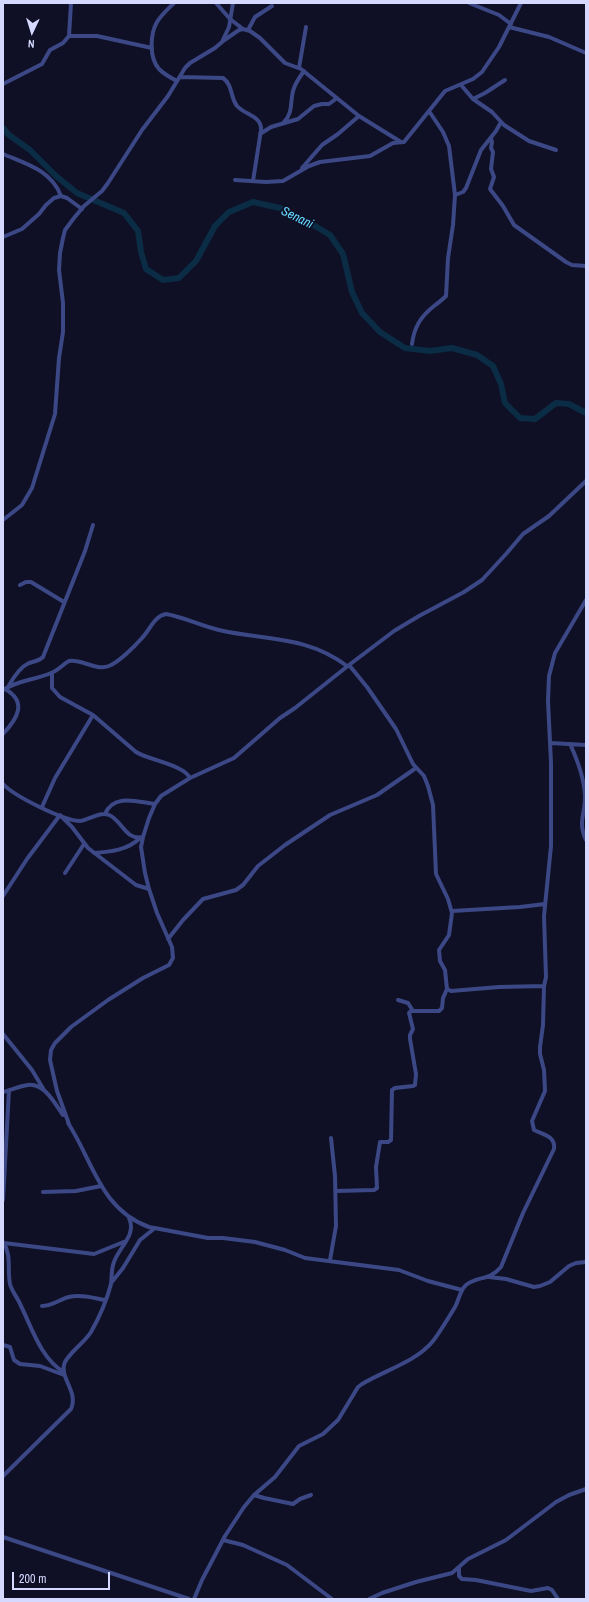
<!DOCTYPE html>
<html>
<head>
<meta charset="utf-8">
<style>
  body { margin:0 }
  #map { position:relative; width:589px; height:1602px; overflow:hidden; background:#0f1026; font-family:"Archivo Narrow",sans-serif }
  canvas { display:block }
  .frame { position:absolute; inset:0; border:4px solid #d5d9ff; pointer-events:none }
  .north { position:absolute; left:12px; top:12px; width:40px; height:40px; -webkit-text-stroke:3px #0f1026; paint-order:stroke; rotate:184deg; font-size:11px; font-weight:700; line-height:16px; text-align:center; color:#d5d9ff }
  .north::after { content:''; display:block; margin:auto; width:14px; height:18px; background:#d5d9ff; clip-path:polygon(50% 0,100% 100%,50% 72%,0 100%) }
  .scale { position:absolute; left:12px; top:1572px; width:98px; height:18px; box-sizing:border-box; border:2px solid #d5d9ff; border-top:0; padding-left:5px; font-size:12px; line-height:14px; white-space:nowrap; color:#d5d9ff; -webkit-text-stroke:3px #0f1026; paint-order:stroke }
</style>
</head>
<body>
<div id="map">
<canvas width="589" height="1602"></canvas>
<div class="frame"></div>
<div class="north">N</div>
<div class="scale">200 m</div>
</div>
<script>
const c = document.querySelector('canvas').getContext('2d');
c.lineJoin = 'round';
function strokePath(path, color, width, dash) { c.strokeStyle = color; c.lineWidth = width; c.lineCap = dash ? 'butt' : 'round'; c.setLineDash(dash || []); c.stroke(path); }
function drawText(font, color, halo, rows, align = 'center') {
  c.font = font + ' "Archivo Narrow",sans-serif'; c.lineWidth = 3.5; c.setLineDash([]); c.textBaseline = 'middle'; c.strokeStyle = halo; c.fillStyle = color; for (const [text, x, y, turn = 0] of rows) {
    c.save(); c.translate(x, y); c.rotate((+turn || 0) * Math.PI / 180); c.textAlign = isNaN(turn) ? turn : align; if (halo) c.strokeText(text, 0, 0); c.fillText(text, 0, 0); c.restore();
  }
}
strokePath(new Path2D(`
  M3,128L9,135L30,150L56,176L77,193L124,213L138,231L141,252L146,269L163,280L179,278L196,261L215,226L229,212L253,202L280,208L307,221L330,235L343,254L352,292L362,313L380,332L405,348L430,351L452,348L477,355L493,366L501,384L505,403L520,418L535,419L556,403L569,404L586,413`), '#0a2c44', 6);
strokePath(new Path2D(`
  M174,3C168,9 161,15 157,22C150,34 149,58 159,69C164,74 171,78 177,81
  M216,3L230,19L243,29
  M469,3L499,15L511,24
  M509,27L549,37L586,53
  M248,30L255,17L272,6
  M69,36L71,3
  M223,41L239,30L243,29L250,31L260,38L285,63L301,69L359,116L401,142
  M299,68L306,27
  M180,77L223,78C233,85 230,97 237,106C245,115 262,116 261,130L253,181
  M3,84L42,64L50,50L63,43L69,36H97L152,48
  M461,85L473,99L492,112L504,125L529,141L556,150
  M473,99L485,93L505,80
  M284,122C293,113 290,103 293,91C295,83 299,78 304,71
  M260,134L271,127L298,119L314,106L322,104H329L337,98
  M491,138L492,142L491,148L493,152L491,169L494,177L490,189L503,206L514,225L566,262L572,265L586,266
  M3,154C26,164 51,170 61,196
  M302,168L322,145L338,134L359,116
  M235,180L266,182L283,181L309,166L320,162L370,156L393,143L404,142L445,91L473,79L482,72L499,47L521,3
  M455,195L463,192L466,188L481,150L496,131L501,122
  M3,237L22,229L39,214L46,205L54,198L61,196L67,198L82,209
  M412,344C414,328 420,317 434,306C438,303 442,300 446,296L448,258L453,225L455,195L449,146L443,132L429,111
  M3,520L22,505L32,488L55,414L59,358L63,332V303L59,270L60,253L63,238L65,230L74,218L84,206L102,191L108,183L142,130L168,96L185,68L190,63L215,48L222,42L229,27L233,3
  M20,585L26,582H31L64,602
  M349,665L367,687L396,729L413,764L424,776L428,786L433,805L436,874L448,899L452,913L449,935L439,950L440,961L445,970L447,989L451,991L499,987L544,986
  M52,673V688L60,697L93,715L136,752C149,760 184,765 190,778
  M8,687C13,678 20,667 29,663C35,661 39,661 43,657L85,551L93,525
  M3,690C18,680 35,680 51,673C59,670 63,664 69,661C82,659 96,671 109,666C119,662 135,646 142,638C150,630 154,616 166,614C184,617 201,626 219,630C266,641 306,635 347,666
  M3,734C17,719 28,702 5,689
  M550,743L586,745
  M570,744C577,759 584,779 585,795C586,813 577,821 586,840
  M3,784C14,796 64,821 80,821C89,820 100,811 109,815C122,820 125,841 143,837
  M42,807L55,778L93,715
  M105,814C114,793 138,802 155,804
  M94,853C110,852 128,850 140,838
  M65,873L84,844
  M3,896L27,859L60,815L72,827L88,848L136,885L149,889
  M452,911L520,907L545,904
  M168,939L183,920L203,899L236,890L243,885L258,866L285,845L330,815L377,795L416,768
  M398,1000L408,1003L413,1011
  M3,1034L32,1070L44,1090
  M3,1092C11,1090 20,1086 28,1085C45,1083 55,1104 63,1115
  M68,1123C93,1161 100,1209 149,1227L208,1238H223L255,1242L285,1250L305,1258L399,1270L428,1281L462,1290
  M69,1124L57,1091L50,1060L51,1050L55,1043L71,1027L108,1000L143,978L169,965L173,958L172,947L157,913L149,889L145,873L141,847L143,837L149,818L155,804L161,796L190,778L234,758L280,718L295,708L349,665L394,631L419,616L464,592L482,580L506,554L523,534L549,516L586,481
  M336,1191L374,1190L377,1188L376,1167L380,1142H388L391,1140L392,1090L395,1088L413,1086L415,1085L416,1074L410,1039V1035L413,1029L409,1013L411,1011H439L442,1008L443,998L447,989
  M43,1192L76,1191L101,1186
  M3,1200L9,1090
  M3,1242C12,1255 7,1269 10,1284C12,1292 18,1298 21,1306C32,1328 41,1359 64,1372
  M4,1243L94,1254L126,1241
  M330,1260L336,1226L335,1176L331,1138
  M489,1277L506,1279L534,1287L540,1286L550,1282L569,1266L576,1263L586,1262
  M111,1283L123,1268L140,1240L155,1228
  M42,1306C53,1306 60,1299 69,1297C81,1294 93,1298 105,1300
  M3,1345L10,1347L14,1360L20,1364L40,1366L64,1375
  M3,1476L71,1409C79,1391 58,1377 65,1362C71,1351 84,1343 91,1332C99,1318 107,1299 111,1284C112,1277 111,1269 114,1262C119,1247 137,1235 129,1218
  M254,1495L264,1498L293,1504L300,1499L311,1495
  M3,1537L189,1599
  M223,1540L243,1545L287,1565L332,1599
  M459,1568V1576L462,1579L476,1580L531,1591L548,1588L552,1590L558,1599
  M194,1599L202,1580L225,1536L244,1507L254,1495L275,1477L299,1446L323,1434L338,1420L358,1387L362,1384C385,1370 416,1362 433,1341C440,1332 449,1317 455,1307C459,1300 460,1290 466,1285C479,1275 488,1282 501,1267L523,1213L554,1149C556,1136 542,1134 534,1130L532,1121L545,1091L544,1070L540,1054V1047L543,1025L544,986L546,977L544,916L551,846V763L548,701L549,676L555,653L586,600
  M369,1599L382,1593L416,1582L452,1573L468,1559L506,1540L556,1502L569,1495L586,1489`), '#3b4885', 4);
drawText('italic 13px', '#64d7fe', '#0f1026', [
  ["Senani",297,218,26]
]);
</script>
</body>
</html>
